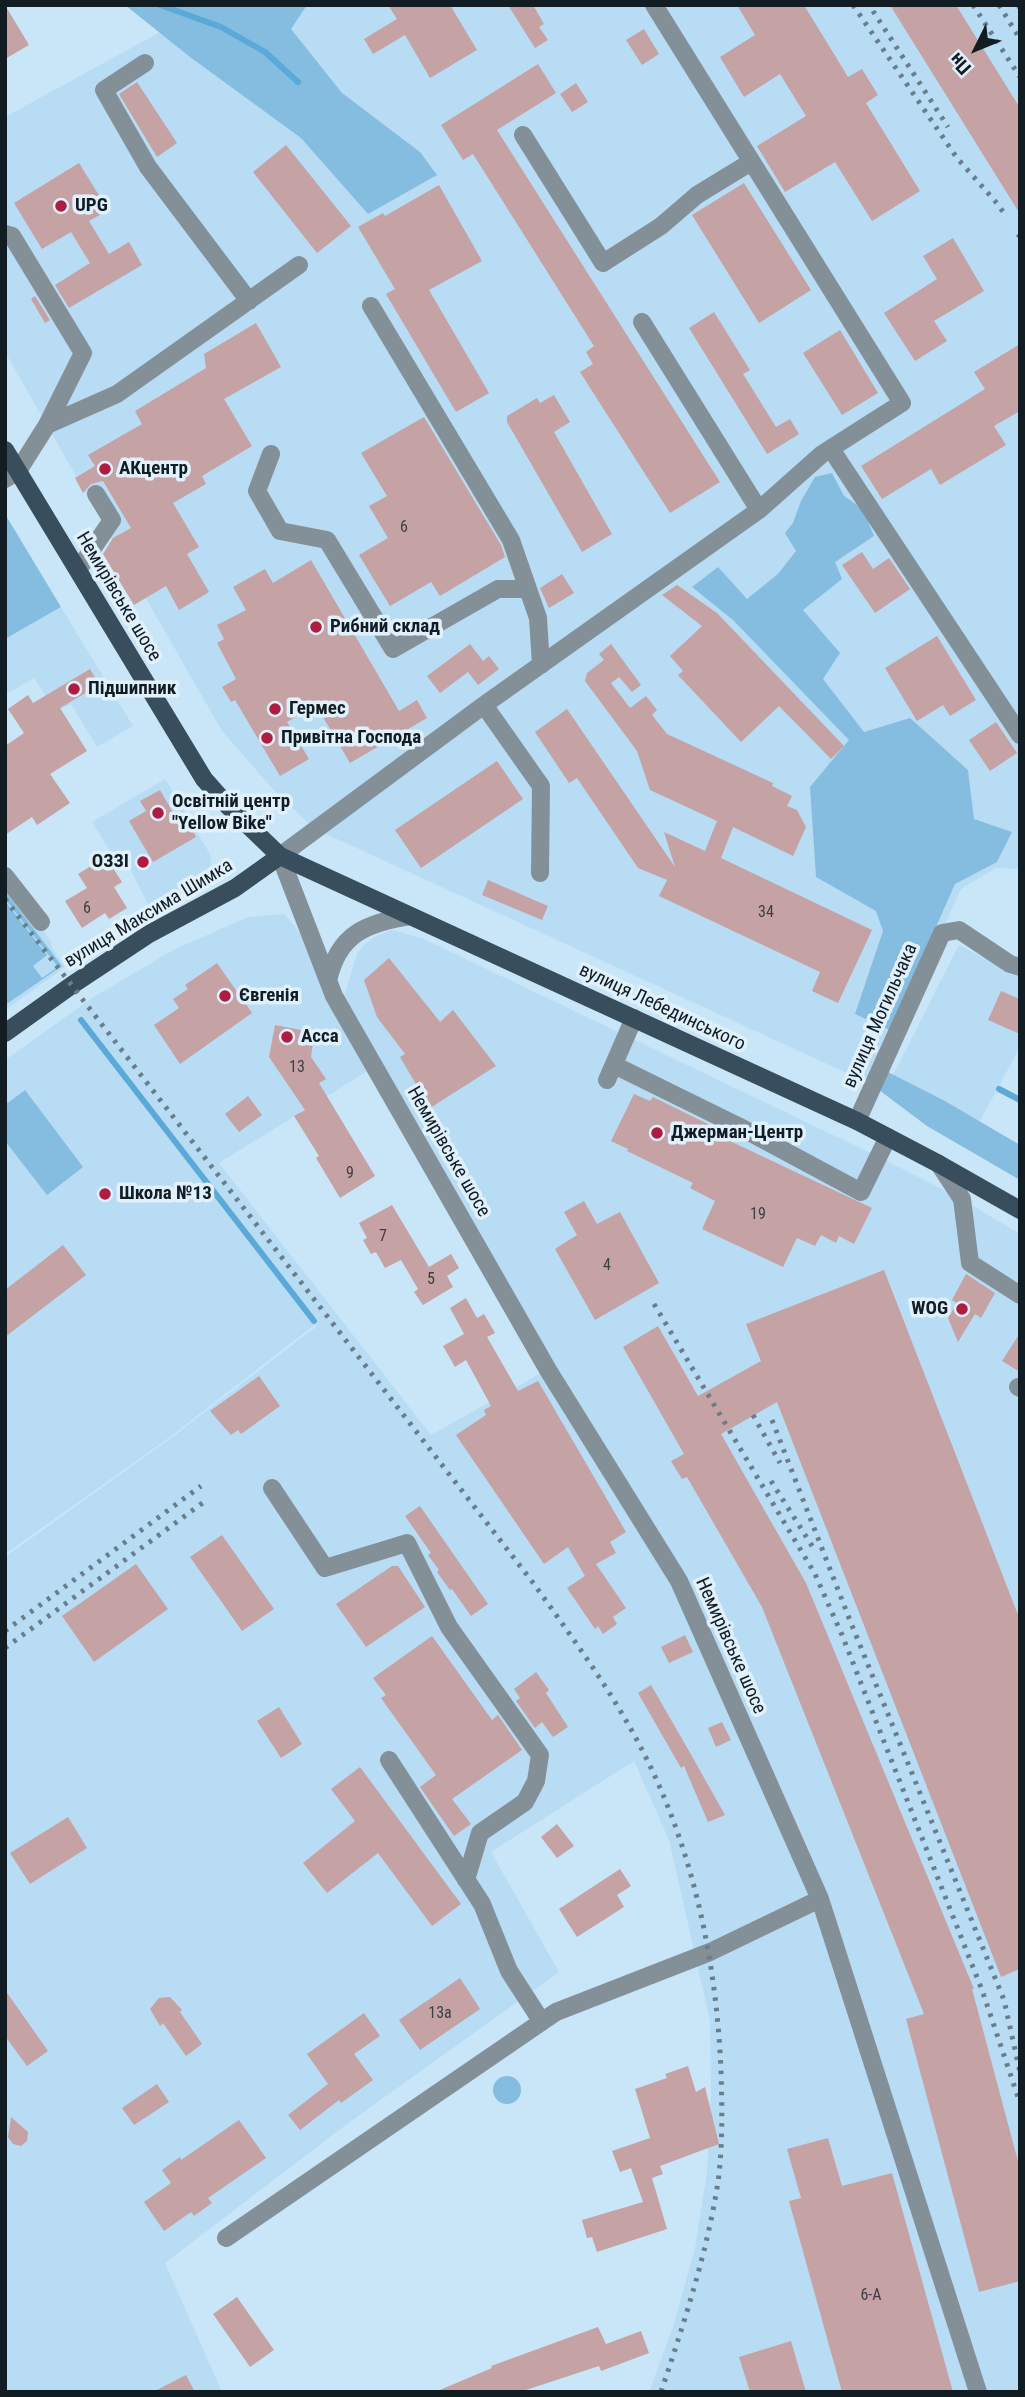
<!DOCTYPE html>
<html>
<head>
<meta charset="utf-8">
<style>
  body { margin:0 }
  #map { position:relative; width:1025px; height:2397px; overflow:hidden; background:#c9e6f9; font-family:"Roboto Condensed",sans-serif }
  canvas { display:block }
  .frame { position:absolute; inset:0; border:7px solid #111c23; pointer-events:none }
  .north { position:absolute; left:941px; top:14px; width:70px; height:70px; -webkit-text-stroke:5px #e0f1fd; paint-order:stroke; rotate:227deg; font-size:19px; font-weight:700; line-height:28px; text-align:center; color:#111c23 }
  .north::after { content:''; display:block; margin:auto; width:24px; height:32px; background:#111c23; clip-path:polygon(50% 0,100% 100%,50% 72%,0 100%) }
</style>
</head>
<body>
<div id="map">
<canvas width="1025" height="2397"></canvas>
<div class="frame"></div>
<div class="north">Пн</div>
</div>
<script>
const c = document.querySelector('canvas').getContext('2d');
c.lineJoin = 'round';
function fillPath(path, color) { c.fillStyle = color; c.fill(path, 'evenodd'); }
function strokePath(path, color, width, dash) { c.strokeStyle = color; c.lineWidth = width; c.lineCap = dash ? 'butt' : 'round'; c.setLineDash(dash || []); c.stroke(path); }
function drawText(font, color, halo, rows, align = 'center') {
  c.font = font + ' "Roboto Condensed",sans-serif'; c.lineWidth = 7; c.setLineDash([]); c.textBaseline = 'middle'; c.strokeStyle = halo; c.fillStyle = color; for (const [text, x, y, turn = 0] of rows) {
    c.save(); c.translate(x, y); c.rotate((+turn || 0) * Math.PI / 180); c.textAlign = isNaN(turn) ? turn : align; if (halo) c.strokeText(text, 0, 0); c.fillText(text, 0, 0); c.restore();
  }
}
fillPath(new Path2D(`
  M218,5H1020V869L996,868L961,889L871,1084L315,829L279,796L222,731L5,352V117L160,32Z
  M61,607L133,726L97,747L71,704L56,712L34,678L5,695V639Z
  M165,779L210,854L211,864L205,878L195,887L151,910L121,851L112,855L92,822Z
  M5,882L51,941L52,948L65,967L5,1010Z
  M284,914L317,953L341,1006L357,954L364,945L374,937L392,930L422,938L879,1157L962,1199L1020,1234V2392H649L673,2327L695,2248L707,2172L711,2094L710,2021L669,1840L634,1761L491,1852L559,1972L343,2127L165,2263L222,2392H5V1557L171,1438L317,1326L315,1325L309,1329L170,1437L5,1554V1060L92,998L173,950L248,917ZM374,1067L548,1369L431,1435L219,1163Z
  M959,945L1020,976V1047L980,1121L893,1075Z`), '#b8dcf4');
fillPath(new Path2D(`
  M125,5H307L291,29L342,93L420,152L437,175L368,214L301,138L190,57Z
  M832,473L844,496L863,509L874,536L835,562L842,579L803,610L840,653L823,679L864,732L910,718L968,770L974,819L1012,832L997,862L955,884L890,1030L855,1014L883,931L876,911L816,877L810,787L849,740L733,620L692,587L718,567L747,599L778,574L796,551L785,533L793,523L801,501L815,477Z
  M5,514L61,607L5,639Z
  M5,891L62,966L5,1005V901L47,955L33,966L42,978L58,967L5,899Z
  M878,1067L945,1101L1020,1145V1180L927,1126L871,1084Z
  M25,1090L83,1167L47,1195L5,1141V1105Z
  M493 2090a14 14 0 1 1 28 0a14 14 0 1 1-28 0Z`), '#85bde0');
strokePath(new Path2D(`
  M160,5L221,27L265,52L298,82
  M81,1020L314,1321
  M999,1089L1020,1100`), '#5ba9d8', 6);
fillPath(new Path2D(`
  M5,5L29,45L5,59Z
  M388,5H450L477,50L430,78L405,35L373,54L364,39L397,19Z
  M508,5H533L544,24L539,27L548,40L535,48Z
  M737,5H804L848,77L862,69L878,95L866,103L920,191L872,221L835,162L785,192L757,146L806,116L780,74L744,97L720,57L755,35Z
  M890,5H956L1020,108V214Z
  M644,29L659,54L642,65L626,40Z
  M538,64L556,93L497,130L720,482L670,513L580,372L593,364L586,352L594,346L473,154L463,160L441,125Z
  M137,82L177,143L157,157L119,94Z
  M576,83L588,102L572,112L560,94Z
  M286,145L351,226L317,253L253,172Z
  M79,163L108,210L89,221L109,254L129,242L142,265L69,308L55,285L90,263L71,232L42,249L14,203Z
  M744,183L811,290L759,323L692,215Z
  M439,185L482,261L429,290L489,393L456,412L386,294L395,289L358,227L383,213L385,216Z
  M953,238L984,291L934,321L947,341L915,361L884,313L937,279L923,256Z
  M35,296L50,320L45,323L31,299Z
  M714,312L750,370L743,374L776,427L790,419L799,434L767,454L689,328Z
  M256,323L281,367L224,399L252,446L202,476L206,484L173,503L199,547L187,554L209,592L179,610L166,586L134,605L103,554L113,538L131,528L103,481L91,484L83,493L75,478L95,466L88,455L142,424L135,411L206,368L204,354Z
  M840,330L878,393L842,415L803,353Z
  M1020,344V411L994,426L1006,445L940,485L931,469L882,499L861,466L985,389L974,372Z
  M554,395L570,422L554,432L612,534L582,552L507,422V416L537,398L540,403Z
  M424,417L501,545L505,557L440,596L431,582L390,606L359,555L388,538L369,506L387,496L361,453Z
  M862,552L873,569L889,558L910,589L875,613L842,565Z
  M311,560L399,711L417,700L427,718L350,763L316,705L287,722L309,759L280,776L235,700L231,702L222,687L236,679L217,643L224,639L217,625L246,610L233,587L265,569L273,583Z
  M562,574L574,593L549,608L540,588Z
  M677,585L717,613L844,746L831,759L779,706L741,742L678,675L683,671L670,656L702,626L662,595Z
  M937,636L976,700L950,716L943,705L917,721L885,668Z
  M470,644L483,661L489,656L499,669L478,685L468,672L440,693L427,676Z
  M611,644L641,685L632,692L619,677L611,683L630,708L646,696L657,710L652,715L667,734L773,783L772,786L792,796L787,806L797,810L806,827L793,856L733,827L721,858L872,930L838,1003L812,991L820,972L659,896L667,880L638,868L577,778L569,783L535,732L567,709L675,867L664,832L705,851L717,821L650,790L637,751L585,681L587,673L604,660L599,654Z
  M90,669L99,685L60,708L87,751L50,774L70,803L37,825L32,817L5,835V746L24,733L8,709L28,695L33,703Z
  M996,722L1017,753L990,771L969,740Z
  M497,761L523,799L421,868L395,830Z
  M160,790L179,823L186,819L196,837L153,862L129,821L146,811L140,801Z
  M106,857L122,882L114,887L127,908L109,919L105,913L82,928L65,901L87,888L78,874Z
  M488,880L548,906L542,920L482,895Z
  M389,958L440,1022L453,1010L496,1066L430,1108L400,1057L405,1054L377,1017L364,980Z
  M217,963L252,1013L180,1064L154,1025L179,1008L173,999L188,989L185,985Z
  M1001,991L1020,999V1034L988,1020Z
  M275,1025L301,1030L300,1038L313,1042L311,1057L326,1079L319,1083L375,1176L340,1198L316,1158L319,1156L294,1116L305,1110L269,1057Z
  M634,1094L650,1101L653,1097L720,1130L717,1135L872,1208L854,1244L839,1236L836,1243L821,1235L815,1246L797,1238L783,1267L702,1229L715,1201L690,1188L693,1183L627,1151L628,1149L611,1141Z
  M248,1096L262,1115L239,1132L225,1114Z
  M584,1201L597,1224L620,1212L659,1283L595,1320L555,1249L577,1235L564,1212Z
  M392,1205L429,1267L451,1254L459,1268L447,1276L453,1287L423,1305L414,1292L418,1289L401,1260L385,1268L376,1252L371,1254L363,1240L367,1238L359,1223Z
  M63,1245L86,1275L5,1337V1290Z
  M884,1270L1020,1620V1969L1001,1977L777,1402L721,1434L806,1583L974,1989H972L1020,2169V2281L979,2292L906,2019L924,2014L762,1607L687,1477L682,1479L671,1461L684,1454L623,1347L658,1326L698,1396L761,1361L746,1324Z
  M966,1274L995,1293L981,1318L975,1314L958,1342L948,1318L957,1303L952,1300Z
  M466,1298L477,1318L484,1314L495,1333L487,1337L518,1391L538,1381L626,1532L610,1542L616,1553L596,1564L626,1608L613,1617L617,1624L603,1634L598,1626L595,1629L567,1588L585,1576L568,1547L544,1564L456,1435L486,1415L484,1410L491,1406L466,1360L455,1367L443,1346L464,1334L450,1308Z
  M1020,1333V1372L1002,1361Z
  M259,1376L280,1406L241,1434L238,1430L231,1435L210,1411Z
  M420,1506L488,1604L471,1616L452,1589L450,1590L437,1572L439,1570L428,1555L431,1553L405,1516Z
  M222,1535L274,1609L242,1631L190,1557Z
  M136,1564L168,1609L94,1662L62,1616Z
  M392,1566H398L425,1607L366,1647L336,1604Z
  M685,1635L693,1652L669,1663L661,1647Z
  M432,1636L492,1720L498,1715L522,1750L452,1799L471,1824L454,1836L420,1787L436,1775L381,1698L386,1695L373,1678Z
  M536,1672L549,1690L546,1693L568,1727L553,1737L542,1722L535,1728L516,1701L520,1698L514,1689Z
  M651,1685L689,1751L725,1815L708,1822L684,1766L681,1768L638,1693Z
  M279,1707L302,1744L281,1758L257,1721Z
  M722,1722L731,1740L716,1747L708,1728Z
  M360,1767L461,1904L432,1926L378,1853L327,1893L303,1863L355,1821L331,1789Z
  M68,1817L87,1848L30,1884L10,1853Z
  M557,1824L574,1846L557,1858L541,1837Z
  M620,1869L631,1886L617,1895L624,1907L577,1937L559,1909Z
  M460,1978L480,2009L420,2050L399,2020Z
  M5,1990L48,2051L27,2066L5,2036Z
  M170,1997L182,2010L180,2012L202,2044L186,2056L163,2023L160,2026L150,2009L159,1998Z
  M364,2013L380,2036L354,2054L373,2080L341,2103L339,2100L300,2130L288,2115L328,2084L307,2054Z
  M688,2066L696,2092L705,2087L719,2144L660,2166L663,2174L652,2178L667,2229L597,2252L592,2237L587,2238L582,2220L643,2202L631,2168L620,2172L612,2151L650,2138L635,2089L667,2078L665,2074Z
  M157,2084L169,2102L134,2125L122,2108Z
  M11,2117L28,2132L27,2141L21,2146L13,2144L8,2137Z
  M239,2120L266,2158L208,2198L212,2203L194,2216L191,2212L164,2231L144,2202L171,2183L162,2170L180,2157L181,2160Z
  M828,2138L842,2186L892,2173L953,2392H842L789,2201L801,2198L787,2149Z
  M237,2297L274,2350L250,2367L213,2314Z
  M598,2327L606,2344L641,2331L649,2353L601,2371L599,2366L520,2392H435L492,2368L491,2366Z
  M791,2341L806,2392H750L739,2357Z
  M186,2375L195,2392H153Z`), '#c5a2a4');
strokePath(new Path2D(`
  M145,63L104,90L148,167L249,301
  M523,135L603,263L661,226L697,195L751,162
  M5,234L12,236L83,353L47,425
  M371,306L511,540L538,618L541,665
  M642,322L759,510L822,454L902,403L654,5
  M831,449L1020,735
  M271,454L257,491L280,531L327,540L393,649L498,589H528
  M5,479L18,471L47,425L117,394L299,265
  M759,510L484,705L280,856L334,996L548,1370L679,1581L820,1899L978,2392
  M78,570L112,520L96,494
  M484,705L541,786L540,873
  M5,876L41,922
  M328,981C338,934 366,923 410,916
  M614,1065L738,1126L861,1192L888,1137
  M607,1080L634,1018
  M857,1121L942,933L959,930L1010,964L1020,967
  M939,1164L962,1199L970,1263L1020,1295
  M1018,1387L1020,1388
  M272,1488L325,1568L407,1543L449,1627L540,1755L536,1781L525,1802L480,1833L466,1880
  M389,1760L482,1904L509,1971L542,2022
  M226,2238L556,2012L710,1952L820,1899`), '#849098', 18);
strokePath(new Path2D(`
  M5,450L204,779L228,806L280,856L857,1121L939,1164L1020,1210
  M5,1033L72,985L149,934L235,888L280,856`), '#394e5c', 18);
strokePath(new Path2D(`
  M853,5L957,158L995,201L1007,217
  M973,5L1020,77
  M999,5L1020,39
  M1018,5L1020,8
  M873,11L948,127
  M1018,234L1020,237
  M5,899L534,1584C571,1636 609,1687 639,1744C692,1844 716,1957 721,2070C722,2108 723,2145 718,2182C707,2253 684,2323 661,2392
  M654,1304L815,1574L842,1635L982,1990L1020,2103
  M753,1415L780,1463
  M772,1420L849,1618L1004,2000L1020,2072
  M771,1481L814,1549
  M5,1631L201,1486
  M5,1648L208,1499`), '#697d8a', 5, [3.5, 7]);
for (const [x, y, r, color] of [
  [61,206,7,"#af1c40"],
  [105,469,7,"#af1c40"],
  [316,627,7,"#af1c40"],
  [74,689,7,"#af1c40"],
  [275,709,7,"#af1c40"],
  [267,738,7,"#af1c40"],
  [158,813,7,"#af1c40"],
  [143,862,7,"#af1c40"],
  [225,996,7,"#af1c40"],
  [287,1037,7,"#af1c40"],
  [657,1133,7,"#af1c40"],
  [105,1194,7,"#af1c40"],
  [962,1309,7,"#af1c40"]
]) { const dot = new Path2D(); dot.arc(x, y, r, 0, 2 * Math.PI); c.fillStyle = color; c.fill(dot); strokePath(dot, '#e0f1fd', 2.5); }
drawText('16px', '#3e3e43', null, [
  ["6",404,528],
  ["6",87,909],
  ["34",766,913],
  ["13",297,1068],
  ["9",350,1174],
  ["19",758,1215],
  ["7",383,1237],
  ["4",607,1266],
  ["5",431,1280],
  ["13а",440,2014],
  ["6-А",871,2296]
]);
drawText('bold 19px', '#111c23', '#e0f1fd', [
  ["UPG",75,206],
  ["АКцентр",119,469],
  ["Рибний склад",330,627],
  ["Підшипник",88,689],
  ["Гермес",289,709],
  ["Привітна Господа",281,738],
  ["Освітній центр",172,802],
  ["\"Yellow Bike\"",172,824],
  ["ОЗЗІ",129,862,"right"],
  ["Євгенія",239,996],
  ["Асса",301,1037],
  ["Джерман-Центр",671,1133],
  ["Школа №13",119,1194],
  ["WOG",948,1309,"right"]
], 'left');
drawText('19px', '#111c23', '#e0f1fd', [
  ["Немирівське шосе",118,597,59],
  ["вулиця Максима Шимка",149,914,-31],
  ["вулиця Лебединського",662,1008,25],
  ["вулиця Могильчака",881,1016,-66],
  ["Немирівське шосе",448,1152,60],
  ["Немирівське шосе",730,1646,66]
]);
</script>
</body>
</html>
